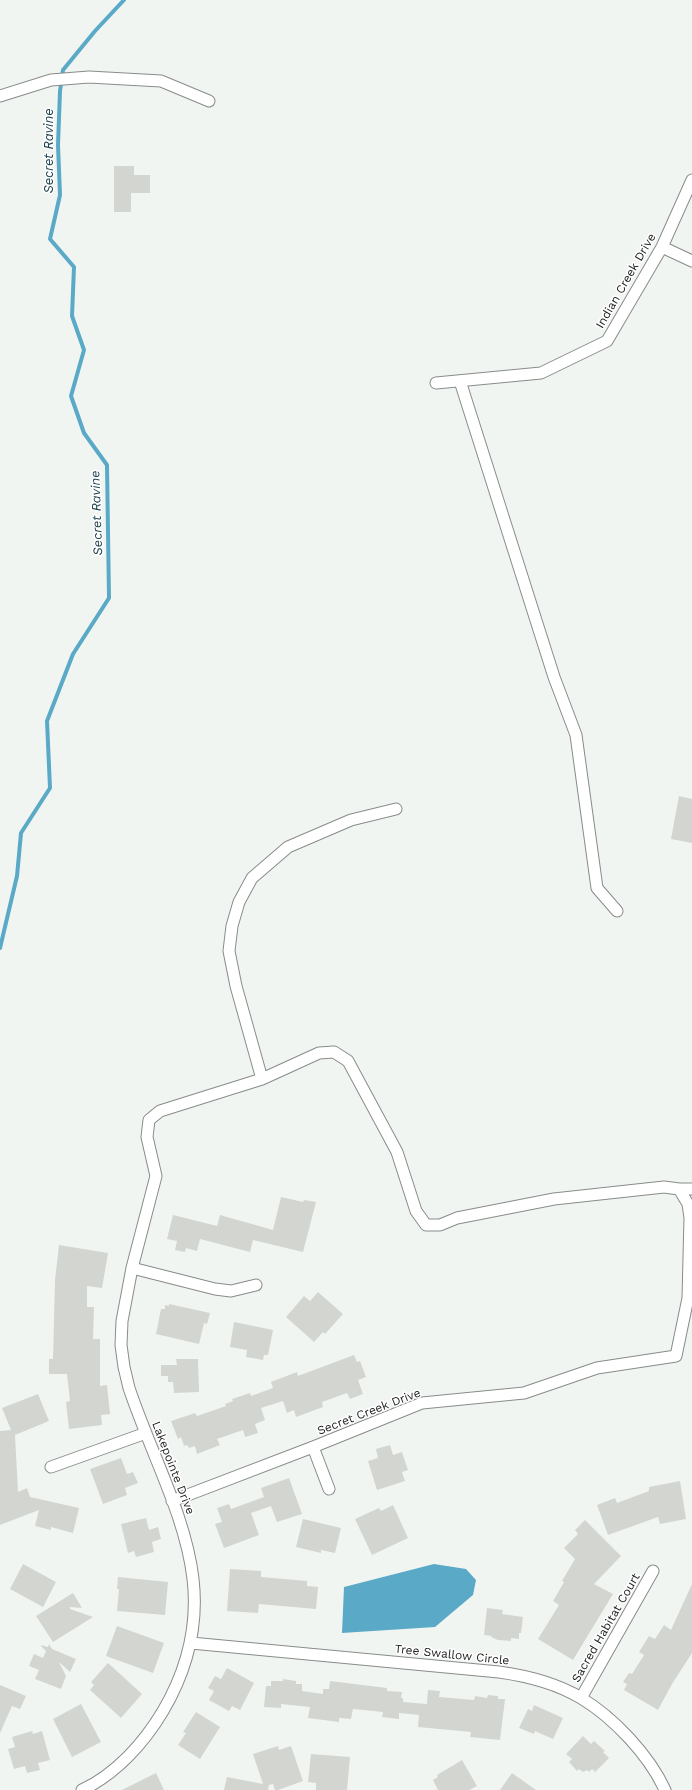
<!DOCTYPE html>
<html>
<head>
<meta charset="utf-8">
<style>
  body { margin:0 }
  canvas { display:block; background:#f1f5f2 }
</style>
</head>
<body>
<canvas width="692" height="1790"></canvas>
<script>
const c = document.querySelector('canvas').getContext('2d');
c.lineJoin = 'round';
function fillPath(path, color) { c.fillStyle = color; c.fill(path, 'evenodd'); }
function strokePath(path, color, width, dash) { c.strokeStyle = color; c.lineWidth = width; c.lineCap = dash ? 'butt' : 'round'; c.setLineDash(dash || []); c.stroke(path); }
function drawText(font, color, halo, rows, align = 'center') {
  c.font = font + ' "Work Sans",sans-serif'; c.lineWidth = 3; c.setLineDash([]); c.textBaseline = 'middle'; c.strokeStyle = halo; c.fillStyle = color; for (const [text, x, y, turn = 0] of rows) {
    c.save(); c.translate(x, y); c.rotate((+turn || 0) * Math.PI / 180); c.textAlign = isNaN(turn) ? turn : align; if (halo) c.strokeText(text, 0, 0); c.fillText(text, 0, 0); c.restore();
  }
}
fillPath(new Path2D(`
  M434,1564L466,1569L476,1580L473,1595L435,1627L342,1633L344,1587Z`), '#5aaac7');
strokePath(new Path2D(`
  M0,948L17,876L21,833L50,788L47,721L73,654L109,598L107,465L84,433L71,396L84,350L72,316L74,267L50,239L60,195L58,145L60,91L63,70L95,31L124,0`), '#5aaac7', 4);
fillPath(new Path2D(`
  M114,166H134V175H150V193H131V212H114Z
  M679,796L692,799V843L671,839Z
  M281,1197L303,1202L304,1200L316,1202L303,1252L253,1240L250,1252L200,1239L197,1251L186,1248L185,1252L175,1250L177,1241L167,1239L173,1215L217,1226L220,1215L273,1230Z
  M59,1245L108,1253L102,1288L87,1286V1307H94L93,1339H100V1386L107,1385L110,1414L101,1415L102,1425L69,1429L66,1402L70,1401L67,1374H49V1359H53L55,1280Z
  M318,1292L343,1314L325,1334L323,1332L314,1342L286,1317L304,1296L310,1301Z
  M169,1304L210,1313L207,1324L204,1323L199,1344L156,1334L161,1309H165V1305L169,1306Z
  M234,1322L273,1330L268,1355H264L263,1360L246,1357L247,1350L230,1347Z
  M354,1355L357,1362L360,1361L366,1377L358,1380L363,1394L350,1399L347,1393L322,1402L323,1407L296,1417L294,1410L287,1413L283,1401L261,1408L265,1420L255,1424L258,1433L245,1437L243,1430L217,1439L220,1445L197,1454L195,1446L189,1448L187,1445L184,1446L181,1437L178,1439L171,1421L195,1413L197,1416L226,1406L225,1404L233,1401L232,1399L250,1393L251,1396L273,1388L271,1382L297,1372L298,1376Z
  M176,1359H198L199,1392L174,1393L173,1382H168V1376H161V1365H177Z
  M38,1394L49,1421L15,1435L18,1492L27,1488L30,1497L79,1508L73,1533L51,1527V1530L35,1526L39,1510L0,1525V1431L11,1430L2,1408Z
  M390,1445L393,1455L402,1452L408,1470L402,1472L405,1481L377,1490L368,1461L378,1458L376,1449Z
  M121,1458L127,1474L133,1472L138,1483L125,1488L127,1495L103,1504L90,1469Z
  M289,1478L302,1514L277,1522L271,1506L251,1513L259,1535L224,1548L215,1524L222,1522L217,1508L229,1504L231,1509L264,1497L261,1488Z
  M680,1481L686,1519L660,1524L658,1517L608,1535L597,1505L615,1498L617,1503L649,1491V1487Z
  M393,1505L408,1538L372,1555L355,1519L379,1508L381,1511Z
  M146,1518L149,1530L158,1527L161,1539L152,1542L154,1552L136,1557L134,1551L128,1553L121,1524Z
  M303,1519L341,1528L335,1553L321,1550V1553L296,1547Z
  M585,1520L621,1556L594,1584L613,1594L573,1660L538,1639L559,1605L553,1601L564,1582L562,1581L575,1559L564,1548L578,1534L575,1530Z
  M23,1564L56,1582L43,1607L10,1589Z
  M230,1569L261,1571V1577L307,1581V1586L318,1587L316,1609L259,1604L258,1613L227,1611Z
  M118,1577L168,1582L165,1615L117,1611L119,1589H117Z
  M692,1584V1653L672,1684L658,1710L624,1690L627,1684L623,1682L629,1673L632,1674L644,1655L639,1652L649,1636L655,1639L664,1625L671,1630Z
  M73,1593L82,1608L70,1607V1609L93,1617L53,1642L36,1616Z
  M487,1608L503,1610L502,1614L523,1617L521,1633H519V1639L511,1638V1641L498,1640L491,1637L492,1636L484,1635Z
  M117,1626L164,1643L153,1673L106,1656Z
  M49,1644L52,1649L76,1659L70,1672L59,1662L66,1676L61,1689L35,1679L39,1670L29,1666L34,1654L43,1658L46,1651L41,1646V1645L48,1647Z
  M108,1663L142,1694L121,1718L90,1690L94,1685L91,1682Z
  M227,1668L254,1683L240,1710L232,1706L229,1711L209,1700L214,1691L208,1688L215,1676L221,1679Z
  M283,1679L296,1681V1684H302V1691L323,1694V1689H329L330,1681L387,1688V1691L402,1692L401,1698H403V1702L427,1704L428,1690L440,1691L439,1697L474,1700L475,1696L487,1698L488,1695L498,1696V1699H505L500,1740L470,1737L471,1732L418,1727L419,1715L399,1713V1719L382,1717L383,1712L353,1709L351,1719L339,1718V1722L308,1718L310,1707L281,1704V1708L264,1707L266,1686H271V1681H283Z
  M0,1685L26,1696L20,1709L12,1706L0,1733Z
  M81,1704L101,1742L72,1757L53,1719Z
  M534,1705L563,1718L553,1739L535,1731L534,1734L519,1728L528,1709L532,1711Z
  M196,1712L220,1727L200,1759L178,1745L186,1733L183,1732Z
  M32,1731L33,1734L42,1731L50,1760L38,1763L40,1770L27,1773L25,1766L14,1769L8,1749L15,1747L12,1737Z
  M583,1736L591,1744L594,1741L605,1751L603,1752L609,1758L595,1772L592,1769L589,1772L587,1770L583,1772L579,1769L577,1771L569,1762L572,1759L566,1754Z
  M278,1746L279,1750L291,1746L303,1781L278,1790H275L273,1784L269,1785L268,1790H224L227,1777L263,1784L253,1754Z
  M311,1754L350,1757L347,1790H316V1783L308,1782Z
  M462,1760L477,1786L469,1790H438L433,1780L438,1777L437,1775Z
  M156,1773L164,1790H122Z
  M512,1773L536,1790H500Z`), '#d3d5d1');
const minor = new Path2D(`
  M0,96L51,80L89,77L161,81L209,101
  M662,247L692,261
  M460,381L554,677L576,735L597,888L617,911
  M436,383L541,373L607,341L662,247L692,180
  M262,1079L236,986L229,951L232,926L239,902L252,878L288,847L351,820L396,809
  M679,1189H692
  M132,1268L215,1289L231,1291L256,1285
  M313,1447L329,1489
  M51,1467L146,1433
  M191,1643L499,1672C528,1676 556,1683 581,1698C614,1718 649,1755 665,1790
  M581,1698L653,1571
  M82,1790C116,1774 144,1743 163,1711C234,1590 168,1503 129,1388L124,1367L121,1345L122,1321L132,1268L156,1176L147,1137L149,1120L160,1111L262,1079L319,1053L334,1052L348,1061L397,1152L416,1211L426,1225H440L457,1218L554,1199L664,1187L679,1189L688,1204L690,1218L688,1298L676,1356L597,1368L524,1393L422,1403L313,1447L172,1501`);
strokePath(minor, '#888c8a', 13);
strokePath(minor, '#fff', 11);
drawText('12px', '#1c1d1c', '#fff', [
  ["Indian Creek Drive",626,281,-60],
  ["Secret Creek Drive",369,1412,-21],
  ["Lakepointe Drive",173,1468,69],
  ["Sacred Habitat Court",606,1628,-60],
  ["Tree Swallow Circle",452,1655,6]
]);
drawText('italic 13px', '#1e4350', '#fff', [
  ["Secret Ravine",49,151,-90],
  ["Secret Ravine",97,513,-92]
]);
</script>
</body>
</html>
